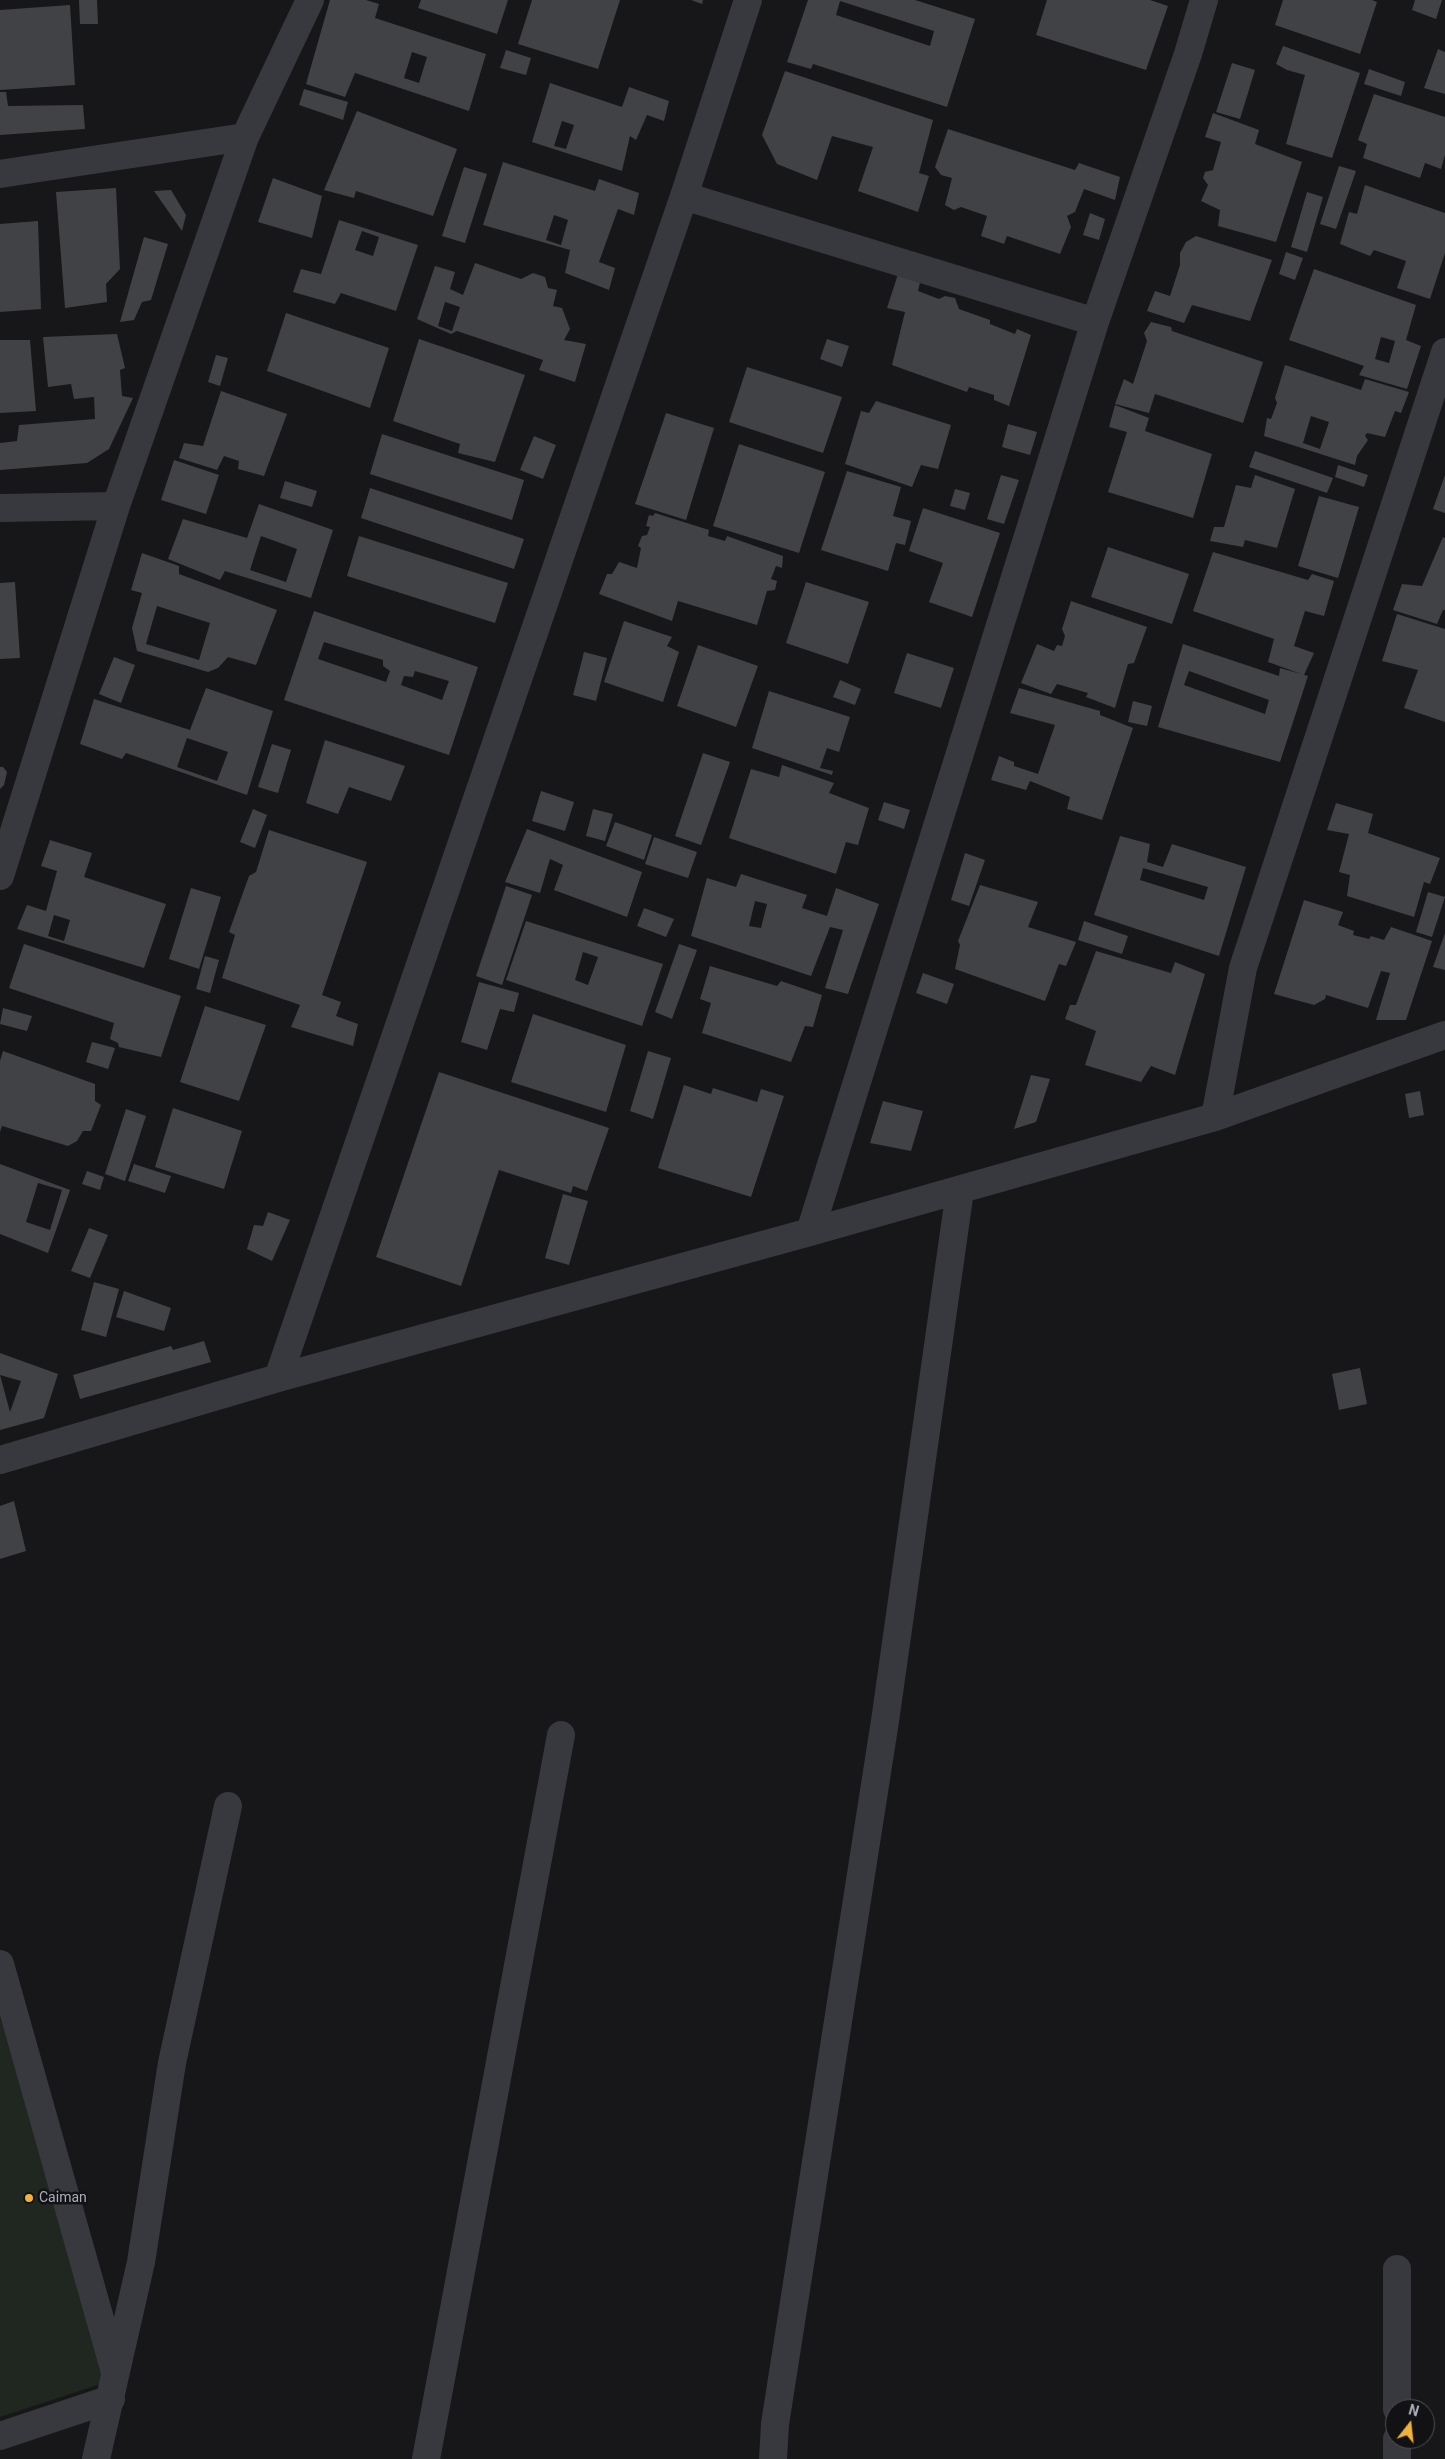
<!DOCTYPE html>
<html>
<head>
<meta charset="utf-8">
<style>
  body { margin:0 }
  #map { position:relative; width:1445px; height:2459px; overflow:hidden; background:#171719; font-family:Roboto,sans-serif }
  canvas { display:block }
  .north { position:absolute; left:1385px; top:2399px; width:50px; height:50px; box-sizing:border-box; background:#121214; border:1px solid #4f5056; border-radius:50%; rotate:16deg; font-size:14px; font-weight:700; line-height:20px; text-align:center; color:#aaaeb9 }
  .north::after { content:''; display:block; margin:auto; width:18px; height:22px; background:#f0b239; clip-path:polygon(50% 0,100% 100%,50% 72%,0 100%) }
</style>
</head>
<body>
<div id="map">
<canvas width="1445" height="2459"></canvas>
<div class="north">N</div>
</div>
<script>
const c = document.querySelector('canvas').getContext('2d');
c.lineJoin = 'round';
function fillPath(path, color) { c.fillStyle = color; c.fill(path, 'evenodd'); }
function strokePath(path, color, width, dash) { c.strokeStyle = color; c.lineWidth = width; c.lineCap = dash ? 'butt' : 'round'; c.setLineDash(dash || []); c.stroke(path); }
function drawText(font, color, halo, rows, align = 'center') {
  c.font = font + ' Roboto,sans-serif'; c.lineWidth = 5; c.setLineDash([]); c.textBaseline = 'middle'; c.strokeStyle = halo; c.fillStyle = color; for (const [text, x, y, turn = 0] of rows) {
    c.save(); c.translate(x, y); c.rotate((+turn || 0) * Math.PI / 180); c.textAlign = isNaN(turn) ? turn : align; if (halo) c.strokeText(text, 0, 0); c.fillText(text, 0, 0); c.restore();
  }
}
fillPath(new Path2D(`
  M0,2017L59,2195L116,2379L0,2417Z`), '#1f2720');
fillPath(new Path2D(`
  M79,0H97L98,24H80Z
  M330,0H366L379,4L375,18L486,54L469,111L355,73L345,97L306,84ZM412,52L427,57L419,83L404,78Z
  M421,0H508L497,34L418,8Z
  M532,0H620L598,69L518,44Z
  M691,0H703L702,4Z
  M808,0H915L975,19L947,107L813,64L811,69L787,62ZM840,1L934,31L930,46L836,15Z
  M1047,0H1150L1168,6L1146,70L1036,35Z
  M1283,0H1372L1377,2L1360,54L1275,25Z
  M1415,0H1442L1436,19L1412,10Z
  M70,5L75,85L0,90V10Z
  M1283,46L1360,73L1332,158L1286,144L1305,75L1287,70L1276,64Z
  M1438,49L1445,52V94L1424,88Z
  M506,50L531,58L526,75L500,68Z
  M1232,63L1255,70L1240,119L1216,112Z
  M1369,69L1405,82L1401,96L1364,84Z
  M785,71L933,120L919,173L929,176L918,212L858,191L873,147L832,136L817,180L777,164L762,135Z
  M550,83L622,107L629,87L669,101L664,121L647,115L636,140L630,136L622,171L532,142ZM562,121L574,125L566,149L554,146Z
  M304,89L348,102L343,120L299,105Z
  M0,92H6L8,106L83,105L85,129L0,135Z
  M1374,94L1445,117V155L1441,169L1425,163L1420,178L1363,158L1367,144L1358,140Z
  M357,111L457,149L433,216L356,191L354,198L324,190Z
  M1213,113L1259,130L1255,144L1302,162L1276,242L1218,226L1220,210L1201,201L1208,185L1203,178L1205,172L1213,170L1221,142L1205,137Z
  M948,129L1075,170L1079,163L1120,177L1115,200L1084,189L1075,212L1067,216L1071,227L1060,254L1007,236L1004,244L981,236L987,216L961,207L954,210L945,205L952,178L941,175L935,167Z
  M503,162L595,191L599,179L639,193L634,215L618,209L599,262L615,268L609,290L565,273L570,250L483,225ZM554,215L568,220L561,245L546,240Z
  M1339,166L1356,171L1336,229L1320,224Z
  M464,167L487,174L465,243L442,236Z
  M273,178L322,196L312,238L258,222Z
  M1365,185L1445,213V253L1430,299L1397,288L1406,261L1374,250L1370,256L1340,244L1349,212L1357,214Z
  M116,188L120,269L106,284L107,302L65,308L56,192Z
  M171,190L186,215L182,231L154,191Z
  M1307,192L1323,197L1307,252L1291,247Z
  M1090,213L1105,219L1099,240L1083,235Z
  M339,220L418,245L396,311L341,293L335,304L293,292L301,269L321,274ZM362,231L379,237L373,256L355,250Z
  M38,221L41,309L0,312V224Z
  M1196,236L1272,260L1250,321L1192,305L1184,323L1147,311L1155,291L1170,296L1180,265V253L1186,242Z
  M144,237L168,244L151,300L142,302L134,320L120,322Z
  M1286,252L1303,258L1295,280L1279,274Z
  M475,263L521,279L533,273L545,277L548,288L557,290L553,306L562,308L570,329L564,340L586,344L575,382L539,370L543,360L457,331L451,334L417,319L435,266L455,272L450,289L463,295ZM445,302L460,307L452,331L438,326Z
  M1314,269L1416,305L1406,340L1421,346L1407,389L1359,375L1364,366L1289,340ZM1381,337L1395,341L1389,363L1375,359Z
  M899,271L921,278L918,291L939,299L945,296L955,298L959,309L990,320V324L1015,334L1017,329L1031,335L1009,406L994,400V395L969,387L967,392L892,365L905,312L887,308Z
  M286,313L389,348L370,408L267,371Z
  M1151,322L1171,327L1172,331L1263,362L1243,423L1155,394L1149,413L1115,404L1124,379L1133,384L1147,341L1144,333Z
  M117,334L125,368L120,370L122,396L133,398L109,449L87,463L0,470V443L17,441L19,425L95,419L94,397L74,399L71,384L48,387L43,337Z
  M419,339L525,375L495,462L458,453L460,444L393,421Z
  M827,339L849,346L842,367L820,359Z
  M0,340H30L36,411L0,413Z
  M216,355L228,358L220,386L208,382Z
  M1285,365L1361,390L1365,379L1409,392L1401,413L1395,411L1385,437L1367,433L1365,436L1368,440L1357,456L1355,465L1264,436L1267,418L1271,419L1277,403L1275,398ZM1311,416L1329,422L1320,449L1303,443Z
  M747,367L842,397L823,453L729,422Z
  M221,391L287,414L264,476L238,469L239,461L224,456L217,470L179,458L184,443L203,446Z
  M876,401L951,425L938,469L921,465L912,487L845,464L861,411L869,413Z
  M1115,405L1149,418L1145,431L1212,454L1193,518L1108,492L1127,432L1109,427Z
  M666,413L714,428L686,520L635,504Z
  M1008,424L1037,432L1030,455L1002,447Z
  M382,434L524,480L512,520L370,474Z
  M534,436L556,445L543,479L520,470Z
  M739,444L825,472L799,553L713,526Z
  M1255,451L1333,478L1327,493L1249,467Z
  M174,460L219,475L206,514L161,500Z
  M1338,465L1368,475L1364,487L1335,477Z
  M847,471L901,487L893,516L911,521L905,545L896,543L888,571L821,550Z
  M1001,475L1019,480L1004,524L987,519Z
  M1255,475L1295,489L1277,548L1245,540L1243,547L1210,541L1214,527H1224L1236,485L1251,488Z
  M1445,475V513L1433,509Z
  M285,481L317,491L312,507L280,498Z
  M370,488L524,539L514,569L361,518Z
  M955,489L970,493L965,510L950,506Z
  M1319,496L1359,507L1338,578L1298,566Z
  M259,504L333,530L311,598L225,571L220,580L168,559L183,519L247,538ZM261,536L297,549L286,582L250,570Z
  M923,508L1000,533L972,617L929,602L943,563L909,551Z
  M655,513L709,530L708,536L725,541L727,536L783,556L782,568L776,566L771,579L777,581L775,590L767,591L757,625L678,601L672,621L599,594L607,574H612L619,562L637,568L641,548L638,546L642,536L647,535L650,527L646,526L649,515L653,516Z
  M359,536L508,583L495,623L347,576Z
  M1443,537L1445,538V610H1443L1437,624L1393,610L1402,584L1422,586Z
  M1108,547L1189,574L1172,624L1091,597Z
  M1213,552L1308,580L1312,574L1334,581L1324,616L1305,611L1294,646L1314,653L1304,675L1268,662L1274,639L1193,611Z
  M142,553L179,566V574L277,610L256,665L228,657L218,668L208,672L137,651L132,628L142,593L131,590ZM157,606L210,623L199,660L146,644Z
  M15,582L20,658L0,659V583Z
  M806,582L869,602L848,664L786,643Z
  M1071,601L1147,627L1134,663L1128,664L1115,708L1086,697L1088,693L1057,684L1051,694L1021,683L1037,644L1054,651L1057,645L1062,646L1065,636L1062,629Z
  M314,611L478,667L449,755L284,700ZM324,642L383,660V666L390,671L386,682L318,659ZM415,671L449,681L442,700L401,685L404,676L413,677Z
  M1397,614L1445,629V722L1404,708L1418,670L1382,661Z
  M624,621L672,637L667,646L679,652L663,702L604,682Z
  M1183,644L1279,676L1280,668L1308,676L1280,762L1158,727ZM1189,671L1269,700L1265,714L1184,685Z
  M698,645L758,666L736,727L677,706Z
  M584,652L607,658L596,701L573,695Z
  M907,653L954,668L941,708L894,693Z
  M114,657L135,665L121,703L99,694Z
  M840,680L861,689L855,705L833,697Z
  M206,688L273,711L247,795L126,753L122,759L80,744L94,699L190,730ZM187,738L228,752L217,781L177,767Z
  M1019,688L1100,711V715L1133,728L1102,820L1067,809L1070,797L1030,781L1026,790L991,780L999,756L1014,762V766L1038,774L1055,725L1010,713Z
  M769,691L850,717L839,752L827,748L820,768L833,771L832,775L752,748Z
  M1133,701L1152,706L1147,726L1128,722Z
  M325,740L405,766L391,801L349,787L338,814L306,803Z
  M272,744L291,750L278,793L258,787Z
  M703,753L730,762L701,845L675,836Z
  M782,765L834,783L829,793L869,808L858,845L846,842L836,874L729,838L751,769L779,777Z
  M0,767H3L7,772L4,785L0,789Z
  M541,791L574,802L565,831L532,821Z
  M884,802L910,810L904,829L878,820Z
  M1336,803L1373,814L1368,833L1440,858L1430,884L1424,882L1414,917L1347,896L1350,875L1339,872L1349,834L1327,830Z
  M253,809L267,815L255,848L240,842Z
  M593,809L613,814L605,841L586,836Z
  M615,822L652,835L644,860L606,846Z
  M527,829L642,872L627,917L554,890L563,865L550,859L540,893L505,882Z
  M269,830L367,862L322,995L341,1002L336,1016L358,1024L353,1046L291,1027L300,1005L222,978L235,935L229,932L249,876L256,872Z
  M1120,836L1150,844L1147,862L1163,867L1172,844L1246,867L1219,956L1094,915ZM1143,868L1208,887L1204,900L1140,880Z
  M654,837L697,852L688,878L645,864Z
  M50,840L92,853L84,877L166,904L144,968L17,929L27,905L46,911L57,871L41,866ZM54,915L70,920L64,941L48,936Z
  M965,853L985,860L969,906L951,900Z
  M741,874L807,895L802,908L827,916L836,888L879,904L848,994L825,988L843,930L830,927L811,976L691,936L707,878L736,887ZM755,901L767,904L761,928L749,926Z
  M980,885L1038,902L1028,927L1076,942L1066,966L1059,964L1045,1001L955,969L960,945L958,941Z
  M506,886L532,895L502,985L476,976Z
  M191,888L221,897L199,969L169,959Z
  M1428,892L1445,897L1432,937L1416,932Z
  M1304,900L1343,912L1338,925L1354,931L1353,935L1369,939L1371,936L1384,940L1391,927L1432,941L1406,1020H1376L1390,973L1381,971L1368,1008L1326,995L1325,999L1314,1005L1274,994Z
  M644,908L674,919L666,937L637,926Z
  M526,921L663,964L642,1026L506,980ZM583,952L598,957L588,985L575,980Z
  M1084,921L1128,936L1122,954L1078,940Z
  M1445,933V970L1433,967Z
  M24,944L181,996L161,1057L119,1047L118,1043L110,1039L114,1023L9,988Z
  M679,944L697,950L672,1019L655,1012Z
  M1096,951L1171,973L1175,962L1205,974L1175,1075L1151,1066L1141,1082L1085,1065L1096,1031L1065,1019L1070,1005H1076Z
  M205,956L219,960L210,993L196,989Z
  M710,966L777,986L781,981L822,995L813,1027L805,1026L791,1062L702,1033L711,1003L700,999Z
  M923,973L954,984L947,1004L916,993Z
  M479,982L519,993L514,1012L500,1009L487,1050L461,1042Z
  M205,1006L266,1025L239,1101L180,1082Z
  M3,1008L32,1016L27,1031L0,1024Z
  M533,1014L626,1045L606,1112L511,1082Z
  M92,1042L115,1048L108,1069L86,1062Z
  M3,1051L95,1084V1101L101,1105L91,1131H83L77,1141L68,1146L2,1126L0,1132V1061Z
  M648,1051L671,1058L653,1119L630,1111Z
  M439,1072L609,1128L587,1191L573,1186L571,1193L499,1170L461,1286L376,1257Z
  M1031,1075L1050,1079L1036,1122L1014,1129Z
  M684,1085L711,1094L713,1088L757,1102L761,1089L784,1096L751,1197L658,1168Z
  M1420,1091L1424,1115L1409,1118L1405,1094Z
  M883,1101L923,1111L911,1151L870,1143Z
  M173,1108L242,1131L224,1189L155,1167Z
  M126,1109L146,1116L125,1181L105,1174Z
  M0,1164L70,1190L48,1253L0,1234ZM38,1183L62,1190L50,1230L26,1222Z
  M134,1164L171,1176L165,1193L128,1181Z
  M87,1171L104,1177L100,1190L82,1184Z
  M563,1194L588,1201L569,1265L545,1258Z
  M268,1212L290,1220L272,1261L247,1249L254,1225L263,1226Z
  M89,1228L108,1235L90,1278L71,1271Z
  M94,1282L119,1289L106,1337L81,1330Z
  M124,1291L171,1308L164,1331L116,1317Z
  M204,1341L211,1362L80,1399L73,1375L171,1346L173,1350Z
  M0,1353L58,1374L44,1418L0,1430V1375L10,1412L21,1381L0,1375Z
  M1360,1368L1367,1404L1339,1410L1332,1374Z
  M14,1501L26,1551L0,1559V1506Z`), '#414246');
strokePath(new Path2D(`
  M748,0L684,196L278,1378L810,1232L1215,1117L1445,1035
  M0,174L245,137
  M684,196L1095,322
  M0,508L116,506
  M0,876L116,506L245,137L310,0
  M1215,1117L1243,968L1445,352
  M810,1232L1095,322L1188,54L1204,0
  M0,1460L278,1378
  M0,1964L115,2372
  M1397,2409V2269
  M0,2436L111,2399
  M96,2459L141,2262L172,2063L228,1806
  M426,2459L561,1735
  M773,2459L775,2424L885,1721L960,1190
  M1397,2459V2439`), '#38393e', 28);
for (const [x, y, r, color] of [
  [29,2198,5,"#f0b239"]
]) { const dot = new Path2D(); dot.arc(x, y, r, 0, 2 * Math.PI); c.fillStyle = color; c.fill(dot); strokePath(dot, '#121214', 2); }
drawText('14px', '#aaaeb9', '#121214', [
  ["Caiman",39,2198]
], 'left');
</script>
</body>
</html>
